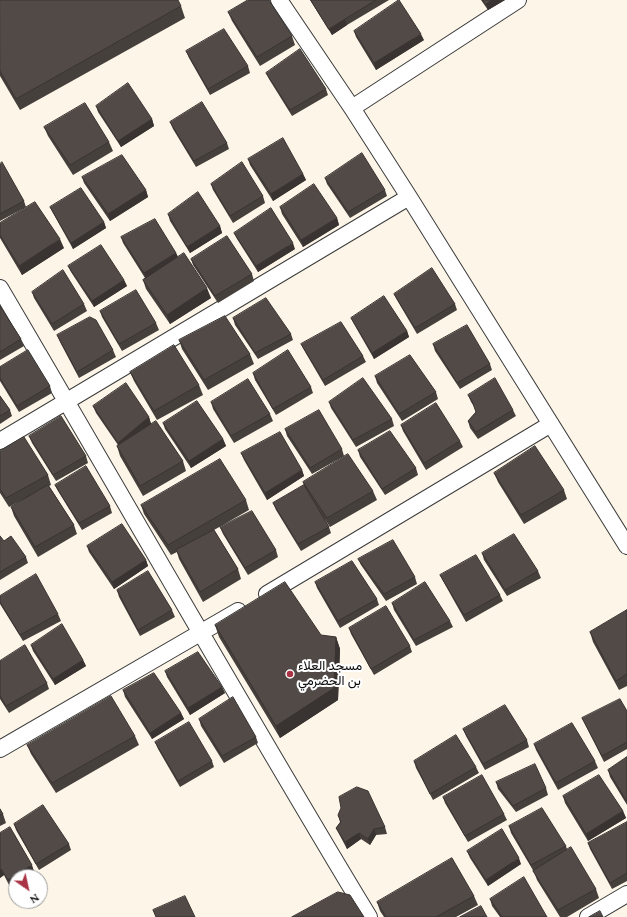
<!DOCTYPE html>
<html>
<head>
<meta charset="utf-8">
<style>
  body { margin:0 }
  #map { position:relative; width:627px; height:917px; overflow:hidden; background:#fdf6e8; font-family:Spectral,serif }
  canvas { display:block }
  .north { position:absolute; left:8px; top:869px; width:40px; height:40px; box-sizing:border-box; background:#fff; border:1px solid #9d9d9d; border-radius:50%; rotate:146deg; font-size:11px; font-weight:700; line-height:16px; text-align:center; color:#090909 }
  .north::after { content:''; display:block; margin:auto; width:14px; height:18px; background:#a93244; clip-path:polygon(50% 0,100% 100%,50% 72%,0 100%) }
</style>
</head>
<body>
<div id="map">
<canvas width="627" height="917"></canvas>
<div class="north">N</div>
</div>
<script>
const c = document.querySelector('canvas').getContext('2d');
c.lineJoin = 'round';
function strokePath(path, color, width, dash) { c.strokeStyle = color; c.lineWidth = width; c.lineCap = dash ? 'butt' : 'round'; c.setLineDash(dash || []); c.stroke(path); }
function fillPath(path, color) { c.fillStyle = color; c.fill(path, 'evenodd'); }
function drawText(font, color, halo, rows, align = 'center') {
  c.font = font + ' Spectral,Vazirmatn,serif'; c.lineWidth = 4; c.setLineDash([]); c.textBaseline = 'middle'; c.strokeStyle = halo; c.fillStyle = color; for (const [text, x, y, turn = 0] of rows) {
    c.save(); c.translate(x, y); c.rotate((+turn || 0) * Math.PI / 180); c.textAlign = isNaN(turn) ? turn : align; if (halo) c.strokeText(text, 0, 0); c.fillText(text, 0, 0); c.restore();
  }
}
const minor = new Path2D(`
  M279,0L352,108L409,197L627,546
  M352,108L518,0
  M0,288C123,497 243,709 369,917
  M0,441L409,197
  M267,594L551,424
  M0,749L238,611
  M588,917L627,894`);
strokePath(minor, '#3c3c3c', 18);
strokePath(minor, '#fff', 16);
fillPath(new Path2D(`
  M0,0L181,6L185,18L20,110L0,76Z
  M310,0H389L347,25L332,35Z
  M481,0H505L488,10Z
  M228,12L292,36L295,45L260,66L232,21Z
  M354,31L424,40L376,70L356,37Z
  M186,51L248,66L250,73L210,95L189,58Z
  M266,73L326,89L328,95L292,116L269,79Z
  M96,106L152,119L154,126L121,147L98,112Z
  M170,122L227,143L229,149L196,167L173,129Z
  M44,127L109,142L113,151L73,175L48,136Z
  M248,159L303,174L306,180L273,201L250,165Z
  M0,164L24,201L26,207L0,221Z
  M82,177L146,190L148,197L110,221L84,183Z
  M325,178L385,190L387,196L350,218L327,184Z
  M211,184L263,196L265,203L233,223L213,190Z
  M50,207L104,222L106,228L73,249L53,213Z
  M280,207L337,218L339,225L303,247L282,214Z
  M168,214L220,226L222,233L190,253L170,221Z
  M0,223L64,248L22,275L0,238Z
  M234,233L295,249L258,272L237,239Z
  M121,237L176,253L178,257L211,298L170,324L146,289L143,280L145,278L123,243Z
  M191,259L252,274L254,281L218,303L193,265Z
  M68,266L124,280L127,286L94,307L71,272Z
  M32,292L84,304L87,311L54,331L34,298Z
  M394,294L455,304L457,310L417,334L397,300Z
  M0,306L21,339L24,346L0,360Z
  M100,311L156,323L159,330L122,351L102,317Z
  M233,318L291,334L293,340L258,359L235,325Z
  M351,318L407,331L409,337L374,359L354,324Z
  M57,335L113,350L116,357L79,378L60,342Z
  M179,340L250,354L254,364L208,390L182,349Z
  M301,344L363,356L366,362L325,386L304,350Z
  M433,344L490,364L492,370L460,389L435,351Z
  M0,367L50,386L52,393L19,412L0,381Z
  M130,372L199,385L203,395L157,420L134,381Z
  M253,373L311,387L313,393L276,415L255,380Z
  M375,376L436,392L438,399L402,421L377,383Z
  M468,395L513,410L516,416L478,439L470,428L468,421L476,412L474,406L471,402Z
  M0,396L10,410L12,416L0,424Z
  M211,402L270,414L273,421L234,443L213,409Z
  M329,402L392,419L394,426L356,447L331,408Z
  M93,406L149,417L151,424L183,461L186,471L143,496L120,456L117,446L118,445L96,413Z
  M163,423L223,439L226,446L191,468L165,429Z
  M401,425L460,441L463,447L426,470L403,431Z
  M285,429L342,449L344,456L312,474L287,436Z
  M29,436L86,456L88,463L56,481L32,443Z
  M358,450L416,468L418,475L385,495L360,457Z
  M0,451L48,475L51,485L49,486L74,525L77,534L38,557L14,516L11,507L24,499L9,507L0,493Z
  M241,453L302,470L304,476L267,500L244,460Z
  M494,473L564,490L567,499L524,524L498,482Z
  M303,482L373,491L377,500L330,527L324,518L329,527L331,533L301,551L276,510L273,503L304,485Z
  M55,485L110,506L112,513L82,530L58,491Z
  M246,500L249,510L214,530L238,569L241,579L203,602L179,559L177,552L171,555L144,514L141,505Z
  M220,527L276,550L278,557L248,575L223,534Z
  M0,536L4,541L26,557L28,563L0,580Z
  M87,546L146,560L148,566L114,589L89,552Z
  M482,553L538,571L541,578L507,596L484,560Z
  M358,559L415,577L417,584L386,601L361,565Z
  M440,575L500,595L503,601L466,622L443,581Z
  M315,582L377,599L379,605L340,628L317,588Z
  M117,590L172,610L175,617L140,636L119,597Z
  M0,596L58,614L61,621L23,641L0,604Z
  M392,603L450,621L453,627L416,646L394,610Z
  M627,610V686L619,690L593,642L590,632Z
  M215,625L336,637L340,649L338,700L280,738L219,637Z
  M349,628L410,646L412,652L374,675L351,634Z
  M31,645L83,660L86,666L55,685L33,651Z
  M0,661L47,683L49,689L9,713L0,699Z
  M165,671L222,687L225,693L190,715L167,677Z
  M123,690L181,713L184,719L152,739L125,697Z
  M627,711V749L604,762L582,718Z
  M199,719L256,737L258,743L224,763L201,726Z
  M463,729L527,740L529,747L485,770L466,736Z
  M135,736L139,745L56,793L31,754L27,745Z
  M155,742L212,761L214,767L180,787L158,749Z
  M534,744L595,761L598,768L558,790L536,750Z
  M627,757V805L610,777L608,770Z
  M414,761L476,767L479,773L433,800L416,768Z
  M496,782L546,788L548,795L516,812L498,789Z
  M563,796L623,811L626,818L588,841L565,803Z
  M443,797L504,814L507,820L468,842L445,803Z
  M0,809L3,814L6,823L0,826Z
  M338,815L385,827L387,834L376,835L370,845L361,839L347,849L339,834L336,828L340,822Z
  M627,823V881L612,889L590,849L588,843Z
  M14,824L69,844L71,850L39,870L16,830Z
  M509,826L566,846L567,849L596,889L599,898L567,917H560L537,880L534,872L511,833Z
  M0,833L34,871L25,877H16V883L10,887L4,875L0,878Z
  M467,851L521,864L488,886L470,858Z
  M474,896L478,905L456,917H384L380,911L377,902Z
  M490,899L547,917H500L492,906Z`), '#46403d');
fillPath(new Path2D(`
  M492,0H505L488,10L486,4Z
  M345,19L347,25L332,35L329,29Z
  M421,34L424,40L376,70L374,63Z
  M152,119L154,126L121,147L118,141Z
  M303,174L306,180L273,201L271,194Z
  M146,190L148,197L110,221L108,214Z
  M337,218L339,225L303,247L301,240Z
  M104,222L106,228L73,249L71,243Z
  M220,226L222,233L190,253L187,247Z
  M60,239L64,248L22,275L19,266Z
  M293,243L295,249L258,272L256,266Z
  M176,253L179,259L146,280L144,273Z
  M124,280L127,286L94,307L92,301Z
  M207,288L211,298L170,324L167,315Z
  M407,331L409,337L374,359L372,353Z
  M149,417L151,424L121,449L118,443Z
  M223,439L226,446L191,468L189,461Z
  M302,470L304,476L267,500L265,493Z
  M146,560L148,566L114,589L112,582Z
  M336,637L340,649L338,700L280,738L276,726Z
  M83,660L86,666L55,685L53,679Z
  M222,687L225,693L190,715L188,708Z
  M181,713L184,719L152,739L150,733Z
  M623,811L626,818L588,841L586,834Z
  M374,829L376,835L370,845L368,839Z
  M359,833L361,839L347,849L345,842Z
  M519,858L521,864L488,886L486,880Z
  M32,865L34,871L25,877H16V883L10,887L8,880Z
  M1,869L4,875L0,878V870Z`), '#393432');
const building = new Path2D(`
  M0,0H178L181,6L16,99L0,71Z
  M248,0H269L292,36L257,57L228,12Z
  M311,0H376L345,19L329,29Z
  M399,0L421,34L374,63L354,31Z
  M483,0H492L486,4Z
  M224,29L248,66L208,89L186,51Z
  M300,49L326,89L290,110L266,73Z
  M128,83L152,119L118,141L96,106Z
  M202,102L227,143L194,161L170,122Z
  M85,103L109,142L70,165L44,127Z
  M283,138L303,174L271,194L248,159Z
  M362,153L385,190L348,212L325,178Z
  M122,155L146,190L108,214L82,177Z
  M2,162L24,201L0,214V164Z
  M242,162L263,196L230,216L211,184Z
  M314,184L337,218L301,240L280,207Z
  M81,188L104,222L71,243L50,207Z
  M198,192L220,226L187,247L168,214Z
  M35,202L60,239L19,266L0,235V223Z
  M271,208L293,243L256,266L234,233Z
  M155,219L176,253L144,273L121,237Z
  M227,236L252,274L215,296L191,259Z
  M101,245L124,280L92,301L68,266Z
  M184,253L207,288L167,315L143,280Z
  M432,268L455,304L415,328L394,294Z
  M63,270L84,304L52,324L32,292Z
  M136,290L156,323L119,344L100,311Z
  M384,296L407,331L372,353L351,318Z
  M266,298L291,334L255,353L233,318Z
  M0,306L21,339L0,352Z
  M225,316L250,354L204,380L179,340Z
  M90,317L96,320L113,350L77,372L57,335Z
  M341,322L363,356L323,380L301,344Z
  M467,325L490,364L457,383L433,344Z
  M174,345L199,385L154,411L130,372Z
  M28,350L50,386L17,406L0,378V367Z
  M288,350L311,387L273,409L253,373Z
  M410,355L436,392L399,414L375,376Z
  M363,378L392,419L353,440L329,402Z
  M495,378L513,410L476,432L468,421L476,412L472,401L468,395Z
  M248,379L270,414L231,436L211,402Z
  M126,383L149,417L118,443L93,406Z
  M0,396L10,410L0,416Z
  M197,401L223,439L189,461L163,423Z
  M436,403L460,441L424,463L401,425Z
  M319,410L342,449L310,468L285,429Z
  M61,416L86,456L53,475L29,436Z
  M156,421L183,461L140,486L117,446Z
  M390,431L416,468L382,489L358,450Z
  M280,432L302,470L265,493L241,453Z
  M24,437L48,475L6,498L0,489V451Z
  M535,446L564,490L521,515L494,473Z
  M348,454L373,491L327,518L303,482Z
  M220,459L246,500L168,545L141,505Z
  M86,466L110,506L79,523L55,485Z
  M48,485L74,525L35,547L11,507Z
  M304,485L329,527L298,544L273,503Z
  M252,511L276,550L245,568L220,527Z
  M122,524L146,560L112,582L87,546Z
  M214,530L238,569L200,592L176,550Z
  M514,534L538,571L505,590L482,553Z
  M0,536L4,541L11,536L26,557L0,572Z
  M393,540L415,577L384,594L358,559Z
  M476,555L500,595L464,615L440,575Z
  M352,561L377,599L338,621L315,582Z
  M148,571L172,610L138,630L117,590Z
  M36,574L58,614L20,635L0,602V596Z
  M285,582L321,635L336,637L334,688L276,726L215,625Z
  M425,582L450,621L414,640L392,603Z
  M386,606L410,646L371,669L349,628Z
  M627,610V674L616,681L590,632Z
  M62,624L83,660L53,679L31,645Z
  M25,645L47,683L6,706L0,696V661Z
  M198,652L222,687L188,708L165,671Z
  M154,673L181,713L150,733L123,690Z
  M111,696L135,736L52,783L27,745Z
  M233,697L256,737L222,756L199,719Z
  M620,699L627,711V742L602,756L582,718Z
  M505,705L527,740L483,764L463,729Z
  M189,722L212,761L178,781L155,742Z
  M572,723L595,761L556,783L534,744Z
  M456,735L476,767L430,794L414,761Z
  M627,757V802L608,770Z
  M535,764L546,788L513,806L496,782Z
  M482,775L504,814L465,836L443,797Z
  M599,775L623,811L586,834L563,796Z
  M357,787L368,791L385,827L374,829L368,839L359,833L345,842L336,828L341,822L338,815L341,808L339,797Z
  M43,805L69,844L36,864L14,824Z
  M542,808L566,846L531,865L509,826Z
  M0,809L3,814L0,815Z
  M627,822V873L610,883L588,843Z
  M10,827L32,865L8,880L1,869L0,870V833Z
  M502,829L519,858L486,880L467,851Z
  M571,847L596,889L558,910L533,871Z
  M452,858L474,896L436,917H386L377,902Z
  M524,877L547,917H502L490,899Z
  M338,892L350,895L364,917H292Z
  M185,896L195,917H156L153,910Z
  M481,906L487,917H460Z
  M600,911L603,917H589Z`);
fillPath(building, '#514a47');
strokePath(building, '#393432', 1);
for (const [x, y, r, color] of [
  [290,674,4,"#a93244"]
]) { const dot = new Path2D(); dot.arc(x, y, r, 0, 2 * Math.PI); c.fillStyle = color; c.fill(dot); strokePath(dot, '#fff', 1.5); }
drawText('13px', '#090909', '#fff', [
  ["مسجد العلاء",298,667],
  ["بن الحضرمي",298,682]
], 'left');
</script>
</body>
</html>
